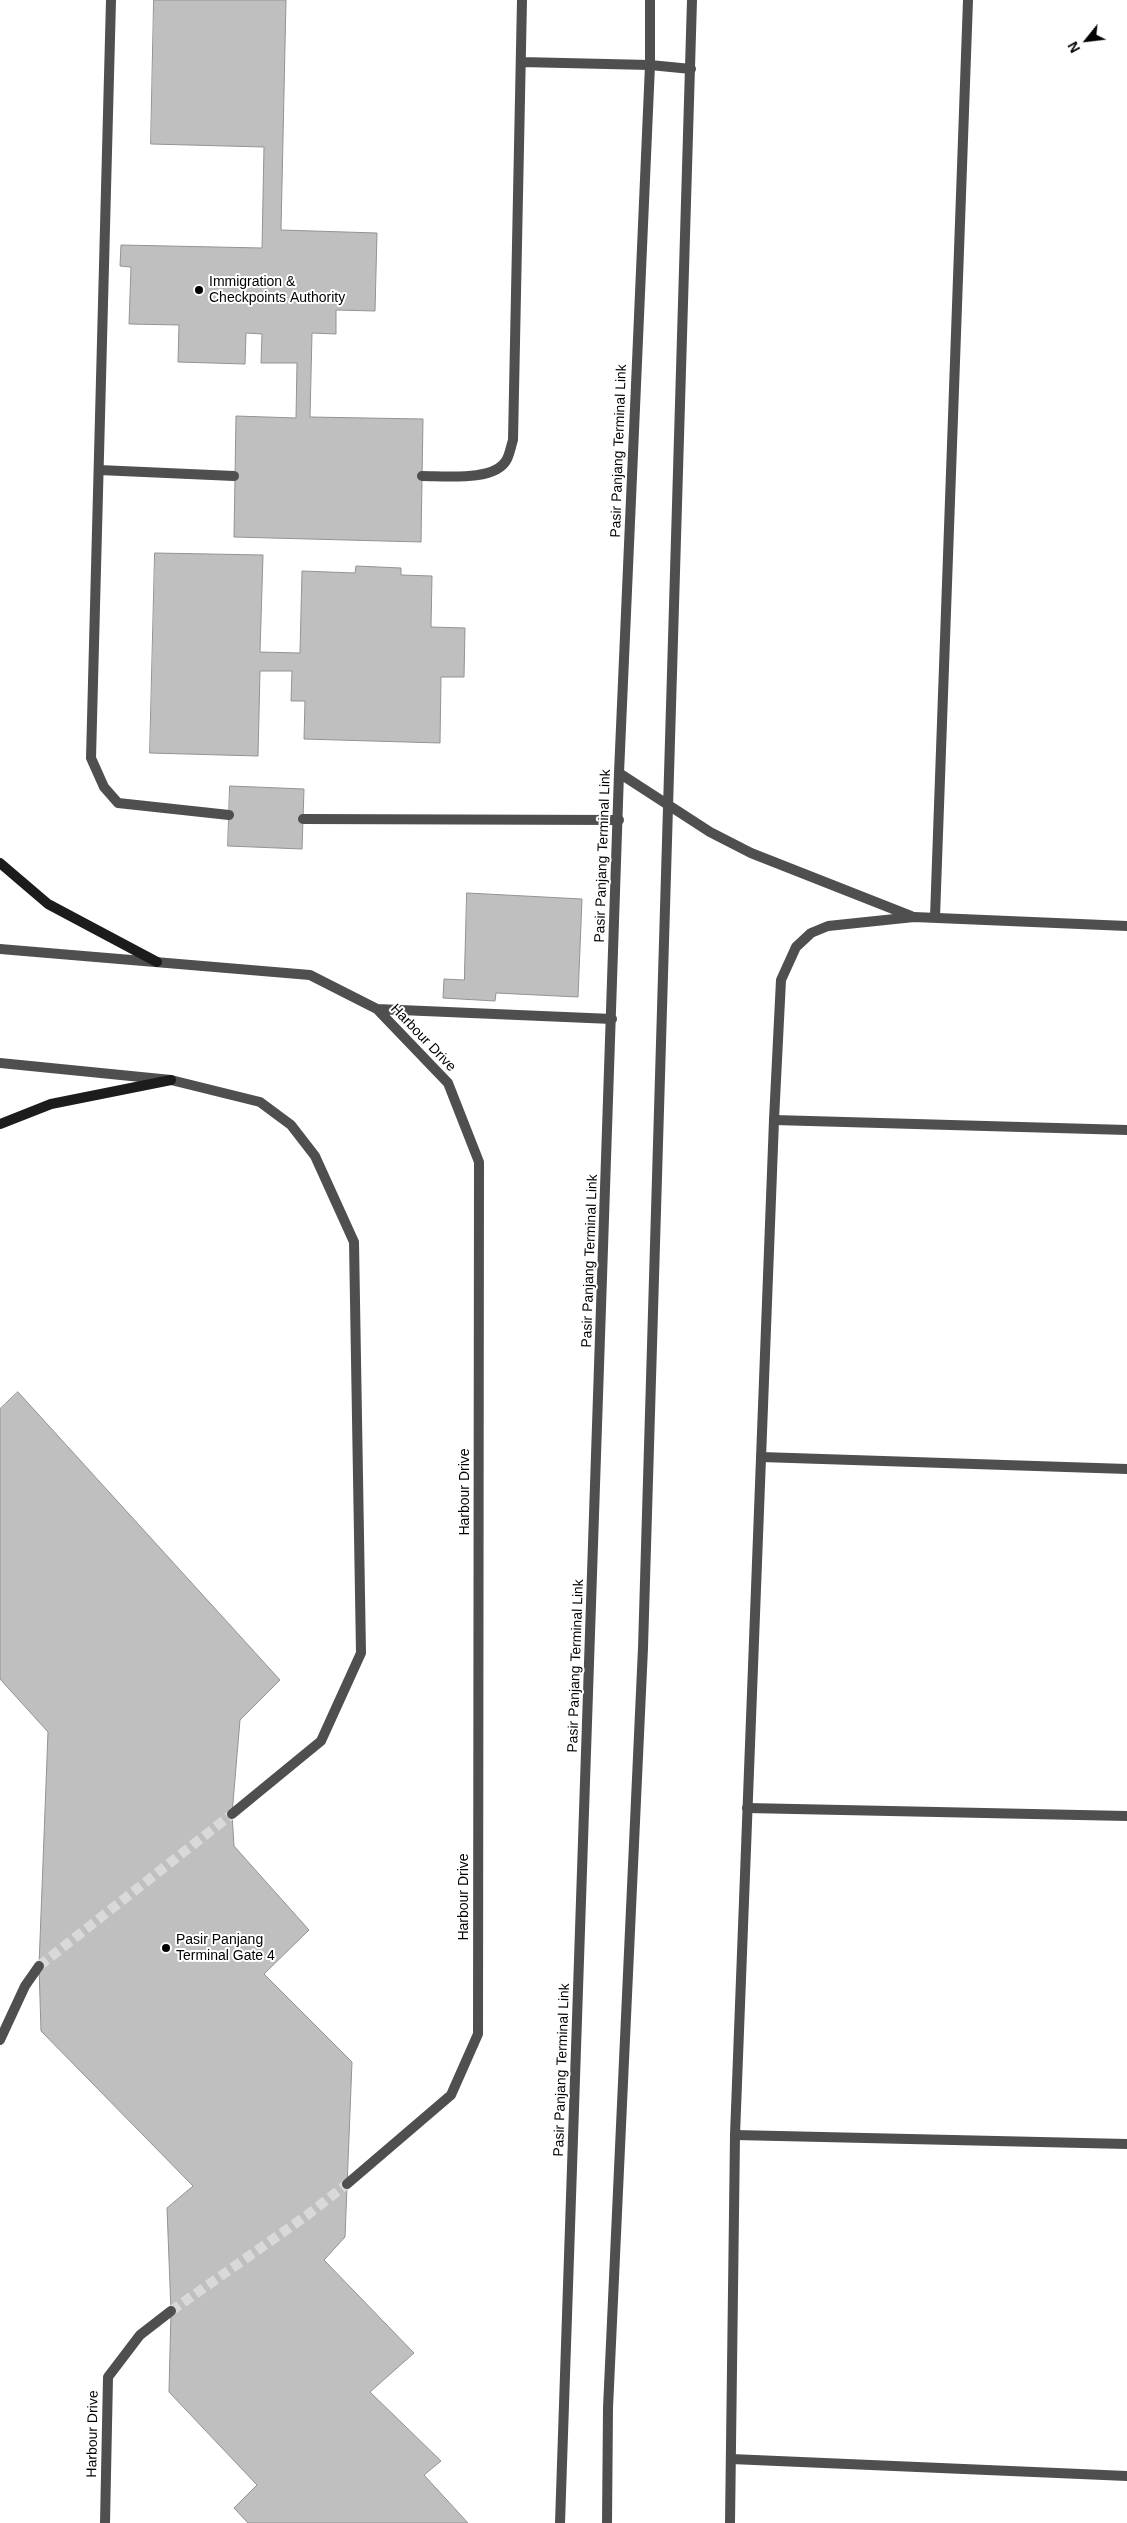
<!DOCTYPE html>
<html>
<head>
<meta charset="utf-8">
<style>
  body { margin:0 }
  #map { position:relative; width:1127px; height:2523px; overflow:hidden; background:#fff; font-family:Arial,sans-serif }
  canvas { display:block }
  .north { position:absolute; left:1062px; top:15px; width:50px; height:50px; -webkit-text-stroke:4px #fff; paint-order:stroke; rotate:241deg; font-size:14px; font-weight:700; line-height:20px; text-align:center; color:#000 }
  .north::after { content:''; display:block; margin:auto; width:18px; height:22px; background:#000; clip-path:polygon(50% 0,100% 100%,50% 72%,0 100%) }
</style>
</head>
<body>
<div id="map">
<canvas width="1127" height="2523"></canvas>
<div class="north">N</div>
</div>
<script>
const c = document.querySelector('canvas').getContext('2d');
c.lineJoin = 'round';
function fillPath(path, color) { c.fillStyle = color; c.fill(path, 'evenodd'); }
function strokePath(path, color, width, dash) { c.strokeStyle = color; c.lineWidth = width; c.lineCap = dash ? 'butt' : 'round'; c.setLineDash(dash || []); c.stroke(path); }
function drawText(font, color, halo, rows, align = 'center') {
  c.font = font + ' Arial,sans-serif'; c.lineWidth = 4; c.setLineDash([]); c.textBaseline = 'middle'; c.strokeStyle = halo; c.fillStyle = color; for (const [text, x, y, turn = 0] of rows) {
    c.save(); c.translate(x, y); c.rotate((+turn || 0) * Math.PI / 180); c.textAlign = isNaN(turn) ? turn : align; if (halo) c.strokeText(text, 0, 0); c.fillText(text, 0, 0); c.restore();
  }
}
const building = new Path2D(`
  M154,0H286L281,230L377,233L375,311L336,310V334L312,333L310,417L423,419L421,542L234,537L236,416L296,418L297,363H261L262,334L246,333L245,364L178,362L179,325L129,324L131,267L120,266L121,245L262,248L264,147L151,144Z
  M155,553L263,555L260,652L300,653L302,571L355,573L356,566L401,568V575L432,576L431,627L465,628L464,677H441L440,743L304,739L305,701H291L292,671H260L258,756L150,753Z
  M230,786L304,789L302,849L228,846Z
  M467,893L582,899L578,997L496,993L495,1001L443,998L444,979L464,980Z
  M18,1392L280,1680L240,1720L232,1814L234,1846L309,1930L264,1974L352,2062L345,2237L324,2260L414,2353L370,2392L441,2461L424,2475L468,2523H248L234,2508L257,2485L169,2392L171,2311L167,2208L193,2186L41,2031L39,1966L48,1732L0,1679V1409Z`);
fillPath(building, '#bfbfbf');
strokePath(building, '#939393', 1);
strokePath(new Path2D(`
  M39,1966L232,1814
  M171,2311L306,2216L347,2184`), '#d9d9d9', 10, [10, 5]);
strokePath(new Path2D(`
  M111,0L91,758L104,787L118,803L229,815
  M521,62L650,65L691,69
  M99,470L234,476
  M422,476C444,476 496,482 507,459C510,453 511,446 513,440L522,0
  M303,819L619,820
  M935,917L968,0
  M774,1120L1127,1130
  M761,1457L1127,1469
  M747,1808L1127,1816
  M735,2135L1127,2144`), '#4f4f4f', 10);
strokePath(new Path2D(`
  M619,773L710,832L751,853L911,916
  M0,949L310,975L377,1009L448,1083L479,1162L478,2034L451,2095L347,2184
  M377,1009L612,1019
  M0,1063L171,1080L260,1102L291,1125L315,1156L354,1242L361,1653L321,1741L232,1814
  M0,2040L25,1986L39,1966
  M731,2459L1127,2476
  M105,2523L108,2377L140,2335L171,2311
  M560,2523L619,773L650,65V0
  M607,2523L608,2408L643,1648L692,0
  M730,2523L735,2135L774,1120L781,980L796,947L811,933L828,926L914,917L1127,926`), '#4f4f4f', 10);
strokePath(new Path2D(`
  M0,863L48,904L157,962
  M0,1124L51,1104L171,1080`), '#1c1c1c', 10);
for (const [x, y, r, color] of [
  [199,290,5,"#000"],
  [166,1948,5,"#000"]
]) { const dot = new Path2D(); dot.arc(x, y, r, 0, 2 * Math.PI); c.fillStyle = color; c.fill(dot); strokePath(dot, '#fff', 2); }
drawText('14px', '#000', '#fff', [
  ["Immigration &",209,282],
  ["Checkpoints Authority",209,298],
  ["Pasir Panjang",176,1940],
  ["Terminal Gate 4",176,1956]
], 'left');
drawText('14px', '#000', '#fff', [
  ["Pasir Panjang Terminal Link",619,451,-88],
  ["Pasir Panjang Terminal Link",603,856,-88],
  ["Harbour Drive",423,1038,46],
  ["Pasir Panjang Terminal Link",590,1261,-88],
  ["Harbour Drive",465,1492,-90],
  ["Pasir Panjang Terminal Link",576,1666,-88],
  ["Harbour Drive",464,1897,-90],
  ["Pasir Panjang Terminal Link",562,2070,-88],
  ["Harbour Drive",93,2434,-89]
]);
</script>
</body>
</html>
